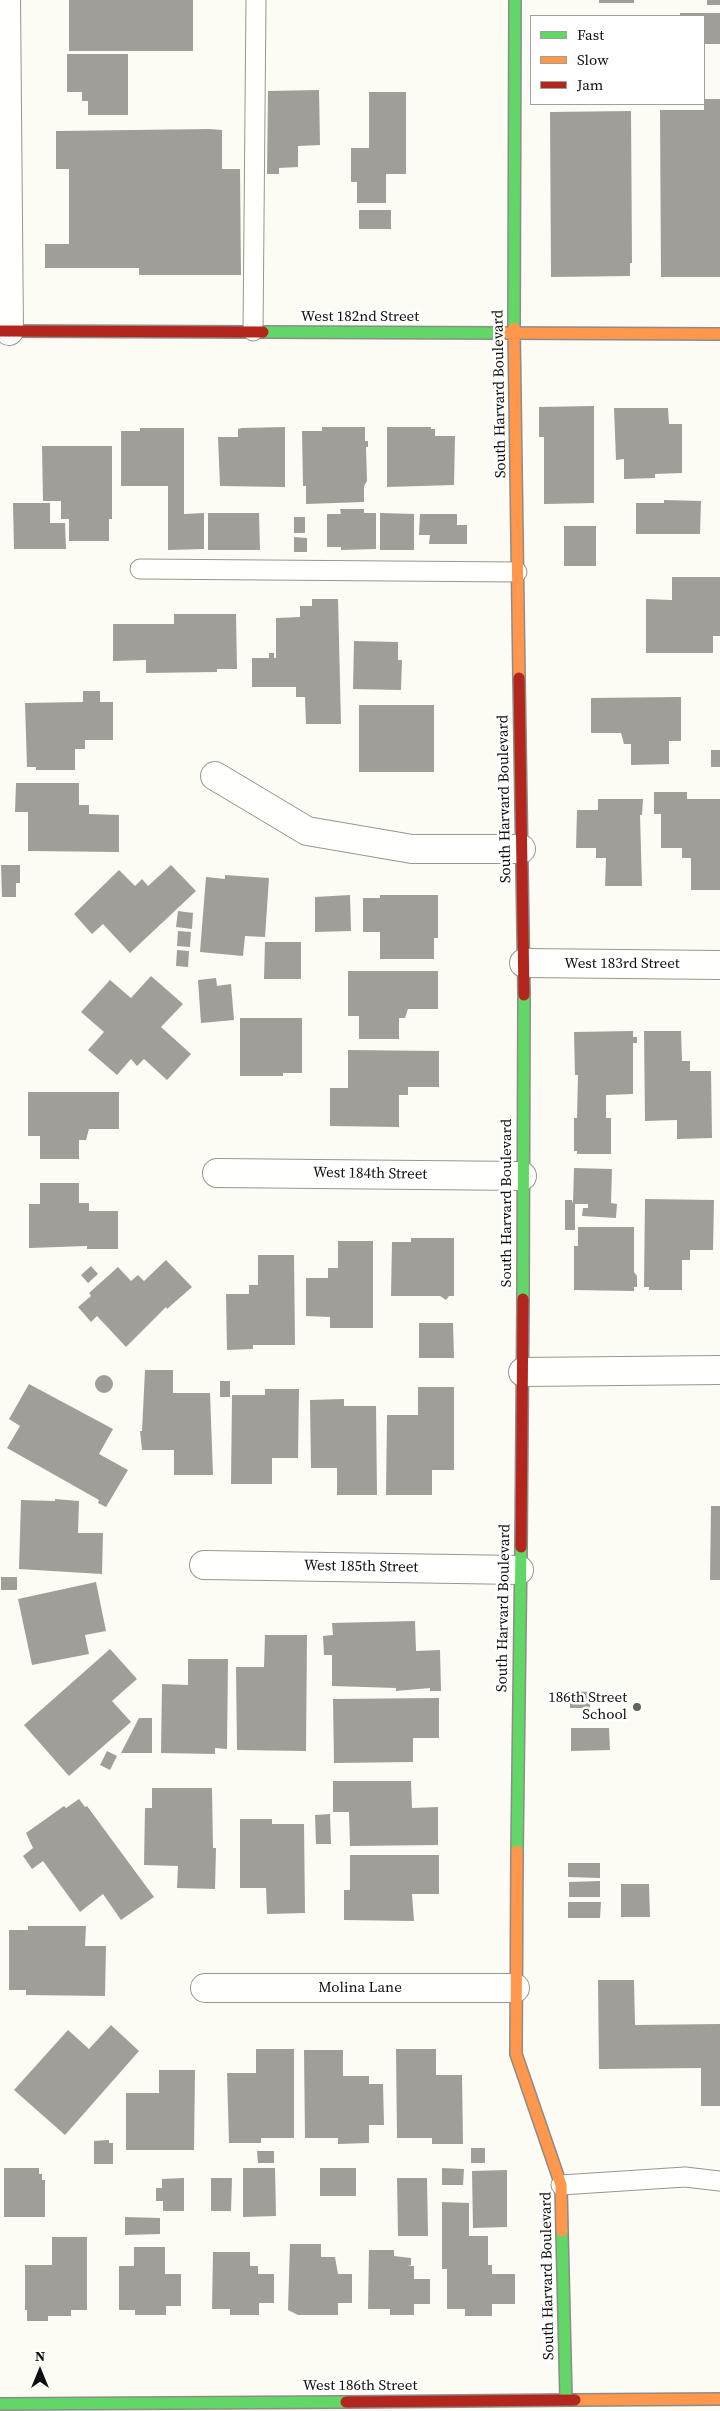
<!DOCTYPE html>
<html>
<head>
<meta charset="utf-8">
<style>
  body { margin:0 }
  #map { position:relative; width:720px; height:2411px; overflow:hidden; background:#fcfcf4; font-family:"Source Serif 4",serif }
  canvas { display:block }
  .legend { position:absolute; left:530px; top:15px; width:175px; height:90px; box-sizing:border-box; background:#fff; border:1px solid #9f9f9f; margin:0; padding:6px 9px; list-style:none; font-size:15px; color:#0f0f0f }
  .legend li { display:flex; align-items:center; gap:10px; height:25px }
  .legend b { width:25px; border:1px solid #9f9f9f }
  .north { position:absolute; left:15px; top:2346px; width:50px; height:50px; -webkit-text-stroke:4px #fff; paint-order:stroke; rotate:0deg; font-size:14px; font-weight:700; line-height:20px; text-align:center; color:#0f0f0f }
  .north::after { content:''; display:block; margin:auto; width:18px; height:22px; background:#0f0f0f; clip-path:polygon(50% 0,100% 100%,50% 72%,0 100%) }
</style>
</head>
<body>
<div id="map">
<canvas width="720" height="2411"></canvas>
<ul class="legend">
<li><b style="height:6px;background:#63d668"></b>Fast</li>
<li><b style="height:6px;background:#ff974d"></b>Slow</li>
<li><b style="height:6px;background:#b3261e"></b>Jam</li>
</ul>
<div class="north">N</div>
</div>
<script>
const c = document.querySelector('canvas').getContext('2d');
c.lineJoin = 'round';
function fillPath(path, color) { c.fillStyle = color; c.fill(path, 'evenodd'); }
function strokePath(path, color, width, dash) { c.strokeStyle = color; c.lineWidth = width; c.lineCap = dash ? 'butt' : 'round'; c.setLineDash(dash || []); c.stroke(path); }
function drawText(font, color, halo, rows, align = 'center') {
  c.font = font + ' "Source Serif 4",serif'; c.lineWidth = 5; c.setLineDash([]); c.textBaseline = 'middle'; c.strokeStyle = halo; c.fillStyle = color; for (const [text, x, y, turn = 0] of rows) {
    c.save(); c.translate(x, y); c.rotate((+turn || 0) * Math.PI / 180); c.textAlign = isNaN(turn) ? turn : align; if (halo) c.strokeText(text, 0, 0); c.fillText(text, 0, 0); c.restore();
  }
}
fillPath(new Path2D(`
  M69,0H193V51H69Z
  M599,0H634V3H599Z
  M707,0H720V5H707Z
  M680,13H720V44H704V16H680Z
  M67,54H128V115H88V101H82V92H67Z
  M319,90L320,145L298,146V167L279,168V174H267L268,91Z
  M369,92H406V174H386V203H357V182H351V148H369Z
  M704,99H720V277H661L660,110H704Z
  M631,111L632,263H630V276L551,277L550,112Z
  M210,129L222,130V169H240L241,275H139V268H45V244H69V169H56V131Z
  M359,210H391V229H359Z
  M594,406V503L544,504V437H539V407Z
  M614,408H668L669,424H682V473L655,474V478L624,479V459L616,460Z
  M285,427V487L220,486L218,437H238V429L242,428Z
  M322,427H365V441H368V447H366L367,481L364,486V502L306,504V486H303L302,431H322Z
  M387,427H431V429H435V436H455L454,485L387,487Z
  M140,428H184V514L204,513V549L168,550V486H121V431H140Z
  M42,446H112V519H109V541H69V519H61V501H43Z
  M664,500L701,501L700,534H636V503H664Z
  M13,503H50V523H65L66,549H14Z
  M340,509H364V513H376V549L341,550V547H327V514H341Z
  M208,513H259L260,550H208Z
  M380,513L414,514V550H380Z
  M420,514H457V525H467V544H429L430,535H419Z
  M294,517H305V533H294Z
  M564,526H596V566H564Z
  M294,537L307,538V552H294Z
  M672,577H720V636H713V653H646V599L672,600Z
  M312,599H338L341,724H306L305,697H296V687H252V658H269V653H274V658H276V618L300,617V606H312Z
  M174,614H236L237,669H217V672L146,673V660L113,661V624H174Z
  M354,641L398,642V660H402L401,690L353,689Z
  M83,691H100V702H113V740H85V749H75V770H36V767H27L25,703L83,702Z
  M681,697V741H669V764L631,765V744H624L621,733H591V698Z
  M359,705H434V772H359Z
  M711,750H720V767H711Z
  M16,783H79V805H89V814L119,815V852L28,851V812H15Z
  M654,792H687V799H720V890H691V858H682V848H661V814H654Z
  M598,799H643L642,815H640L642,886H605L606,858H596V848H576L577,810H598Z
  M1,865H20V883H16V897H2Z
  M171,865L196,891L130,953L103,924L92,934L74,914L119,870L135,886L142,879L148,886Z
  M225,875L269,878L265,937L245,936L243,956L200,952L206,877L225,879Z
  M350,895L351,931L315,932V897Z
  M380,895H438V938H434V959H380V932H363V898H380Z
  M178,911L193,913L192,929L176,927Z
  M178,931L191,932L190,947L177,946Z
  M265,942H301V979H264Z
  M177,950L189,951L188,967L176,966Z
  M348,971H438V1009H408L405,1018H399V1039H359V1016H348Z
  M151,976L183,1004L161,1027L191,1054L167,1080L144,1059L137,1066L131,1059L117,1075L88,1050L104,1032L81,1012L110,980L131,998Z
  M216,978L217,986L231,984L234,1020L201,1023L198,980Z
  M240,1018H302V1073H283V1076H240Z
  M633,1031V1037H637V1043H633V1094L606,1095V1118H611V1154H577V1151H574V1118H577L578,1075H575L574,1032Z
  M644,1031H681L682,1061H690V1071H711L712,1138L677,1139V1120L645,1121Z
  M348,1050L439,1051V1087H408V1095H399V1127L330,1126V1088H348Z
  M28,1092H119V1129H89L86,1140H79V1159H40V1136H28Z
  M574,1168L612,1169L611,1203L617,1204L616,1218L582,1216L583,1208H588V1204H575V1230H565V1200H572L573,1204Z
  M40,1183H79V1203H89V1211H118V1249H87V1246L29,1248V1204H40Z
  M645,1199L714,1200L713,1250H690V1260H682V1290H649V1287H644Z
  M578,1227H634V1272L637,1276V1287H634V1291L574,1290V1246H578Z
  M411,1238H454V1296H449L446,1300L440,1296H391L392,1242H411Z
  M338,1241H373V1328H330V1317L306,1316V1278H328V1268H338Z
  M258,1255H294L295,1345H253V1349L227,1350L226,1294H249V1285H258Z
  M166,1260L192,1287L167,1309L166,1307L126,1347L97,1316L91,1322L78,1307L91,1296L89,1293L118,1267L131,1281L138,1275L144,1281Z
  M91,1266L98,1274L88,1283L81,1275Z
  M419,1323H453L454,1358H419Z
  M145,1370H173V1393H210L213,1475H174V1450H142L140,1431H142Z
  M95 1384a9 9 0 1 1 18 0a9 9 0 1 1-18 0Z
  M220,1381H230V1397H220Z
  M29,1384L113,1429L99,1454L128,1470L106,1507L98,1503L99,1500L7,1448L20,1426L9,1419Z
  M418,1387H454V1470H432V1495H386L387,1415H418Z
  M265,1389H299L298,1458H272V1484H231L232,1395H265Z
  M344,1399V1406H376L377,1495H337V1468H311L310,1400Z
  M55,1499L79,1501L78,1533H103L102,1574L19,1569L21,1500L55,1501Z
  M711,1506H720V1580H710Z
  M1,1577H17V1590H1Z
  M96,1582L106,1631L85,1635L89,1654L32,1665L18,1599Z
  M415,1621L416,1651L440,1650L441,1691H430V1688L396,1691V1688L332,1686V1655H324L323,1636L333,1635L332,1623Z
  M265,1635H307L306,1751L237,1750L236,1667H264Z
  M110,1649L137,1679L112,1701L131,1722L69,1776L24,1725Z
  M188,1659H228L227,1749L215,1748V1754L161,1753L162,1684L188,1685Z
  M570,1691L590,1692V1708H570Z
  M439,1698V1738H413V1762L334,1763L333,1699Z
  M139,1718H152V1753H121Z
  M571,1728H609L610,1750L571,1751Z
  M107,1751L117,1756L110,1770L100,1765Z
  M333,1781H411L412,1808L438,1807V1845L350,1846L349,1812H333Z
  M152,1788H212L213,1848H216L215,1889L177,1888L178,1866L144,1865L145,1808H152Z
  M79,1799L85,1807L87,1806L154,1897L121,1920L103,1894L80,1912L43,1861L32,1869L23,1856L33,1848L26,1833L64,1806L66,1808Z
  M330,1814L331,1844H316L315,1815Z
  M240,1819H272V1824H304L305,1913L267,1914L266,1888H240Z
  M350,1855H439V1894H412L414,1921L344,1920V1890H350Z
  M568,1863H600V1878L568,1877Z
  M600,1881V1897H569V1882Z
  M621,1884H649L650,1917H621Z
  M568,1902H601L600,1918H568Z
  M28,1926H86L85,1946H106L105,1996L26,1995V1990H9V1930H28Z
  M598,1980H634L635,2025L720,2024V2106H701V2068L599,2069Z
  M111,2025L139,2051L65,2135L14,2090L68,2030L89,2049Z
  M256,2049H294V2138H261V2143H229L227,2073H256Z
  M396,2049H436V2075H462L463,2144H432V2138H397Z
  M304,2050H343V2076H369V2084H383L384,2125H369V2143L338,2144V2138H305Z
  M159,2070H195L194,2150H126V2093H159Z
  M109,2140V2143H113V2164H94V2141Z
  M471,2148H485V2163H471Z
  M257,2151H274V2163H258Z
  M4,2168H39V2174H42V2180H45V2217H4Z
  M243,2168H275L276,2216L243,2217Z
  M320,2168H356V2196H320Z
  M442,2168L464,2169L463,2185H442Z
  M507,2170V2227L473,2228L472,2171Z
  M184,2178V2211H163V2201H156V2188H162V2179Z
  M211,2178H232L231,2211H211Z
  M397,2178H427L428,2236H398Z
  M442,2202L469,2203V2236H488V2265H492V2274H515V2304H492V2316H465V2309H447V2269H442Z
  M125,2217L160,2218V2234L125,2235Z
  M52,2237H87V2310H71V2316H48V2321H27V2310H25V2265H52Z
  M290,2244H321V2257H335L338,2274H352V2303H338V2315H298L288,2310Z
  M134,2247H165V2274H181V2306H166V2315H135V2310H119V2266H134Z
  M369,2250H394V2256L411,2258V2265L408,2266H414V2279H430V2304H414V2315H390V2309H368Z
  M213,2252H250V2266H258V2274H274V2303H259V2315H230V2309H212Z`), '#9f9e99');
const lane = new Path2D(`
  M253,331L256,0
  M140,569L517,572
  M561,2185L685,2177L720,2181`);
const street = new Path2D(`
  M6,0L9,331
  M215,776L307,831L412,849H521
  M524,963L720,965
  M217,1173L522,1176
  M523,1372L720,1370
  M204,1565L519,1570
  M205,1988H515`);
const fast = new Path2D(`
  M514,328L515,0
  M263,332L501,333
  M523,1299L524,995
  M517,1851L521,1547
  M562,2231L566,2399
  M0,2404L346,2402`);
const slow = new Path2D(`
  M514,328L519,678
  M501,333L720,334
  M517,1851L516,2054L561,2185L562,2231
  M575,2400L720,2399`);
const jam = new Path2D(`
  M0,331L263,332
  M519,678L524,995
  M521,1547L523,1299
  M346,2402L575,2400`);
strokePath(lane, '#969692', 21);
strokePath(street, '#969692', 30);
strokePath(fast, '#8c8c89', 14);
strokePath(slow, '#8c8c89', 14);
strokePath(jam, '#8c8c89', 14);
strokePath(lane, '#fffffd', 19);
strokePath(street, '#fffffd', 28);
strokePath(fast, '#63d668', 11);
strokePath(slow, '#ff974d', 11);
strokePath(jam, '#b3261e', 11);
for (const [x, y, r, color] of [
  [637,1707,5,"#62625f"]
]) { const dot = new Path2D(); dot.arc(x, y, r, 0, 2 * Math.PI); c.fillStyle = color; c.fill(dot); strokePath(dot, '#fff', 2); }
drawText('15px', '#0f0f0f', '#fff', [
  ["West 182nd Street",360,317],
  ["South Harvard Boulevard",500,394,-91],
  ["South Harvard Boulevard",505,799,-91],
  ["West 183rd Street",622,964],
  ["West 184th Street",370,1174,1],
  ["South Harvard Boulevard",507,1203,-90],
  ["West 185th Street",361,1567,1],
  ["South Harvard Boulevard",504,1608,-89],
  ["Molina Lane",360,1988],
  ["South Harvard Boulevard",548,2276,-91],
  ["West 186th Street",360,2386]
]);
drawText('15px', '#0f0f0f', '#fff', [
  ["186th Street",627,1698],
  ["School",627,1715]
], 'right');
</script>
</body>
</html>
